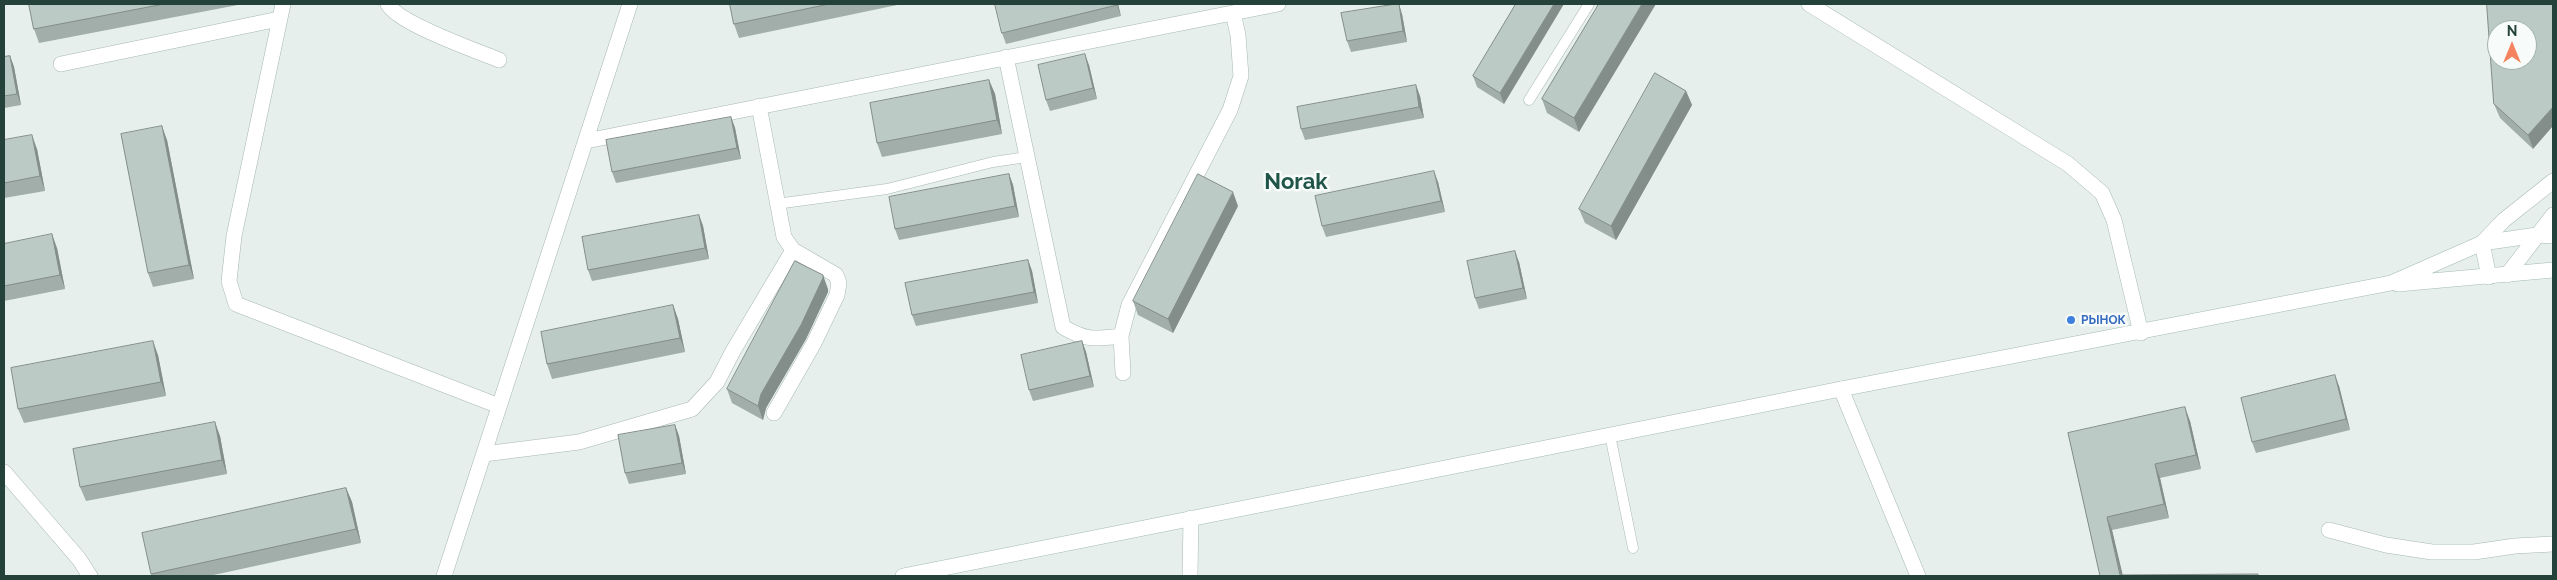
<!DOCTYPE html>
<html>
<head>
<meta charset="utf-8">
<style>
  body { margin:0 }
  #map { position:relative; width:2557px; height:580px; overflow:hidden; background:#e6efeb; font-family:Raleway,sans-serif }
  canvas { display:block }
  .frame { position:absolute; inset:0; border:5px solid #24423a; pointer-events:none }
  .north { position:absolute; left:2487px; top:20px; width:50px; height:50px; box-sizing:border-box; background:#f7fbf9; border:1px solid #a3b1ad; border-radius:50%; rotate:0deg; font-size:14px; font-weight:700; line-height:20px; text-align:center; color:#24423a }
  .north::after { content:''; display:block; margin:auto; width:18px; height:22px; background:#f4845f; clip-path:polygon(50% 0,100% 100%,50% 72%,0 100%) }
</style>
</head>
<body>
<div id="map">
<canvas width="2557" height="580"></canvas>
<div class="frame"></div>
<div class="north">N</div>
</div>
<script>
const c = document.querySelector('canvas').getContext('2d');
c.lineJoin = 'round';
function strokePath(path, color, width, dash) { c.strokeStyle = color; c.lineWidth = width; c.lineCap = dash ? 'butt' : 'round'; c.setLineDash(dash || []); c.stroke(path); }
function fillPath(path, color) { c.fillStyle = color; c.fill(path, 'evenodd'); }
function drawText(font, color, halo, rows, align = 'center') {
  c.font = font + ' Raleway,sans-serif'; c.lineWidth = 5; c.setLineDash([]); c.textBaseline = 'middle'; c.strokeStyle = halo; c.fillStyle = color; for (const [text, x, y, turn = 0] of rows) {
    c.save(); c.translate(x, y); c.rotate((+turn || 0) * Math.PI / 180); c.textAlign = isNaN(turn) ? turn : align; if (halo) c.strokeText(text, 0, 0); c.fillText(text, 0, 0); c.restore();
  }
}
const service = new Path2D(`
  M1529,100L1589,4
  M776,204L887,189L993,162L1027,157
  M1610,435L1633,548`);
const minor = new Path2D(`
  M283,4L234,236L229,281L236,304L499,406
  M388,4C397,23 477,51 499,60
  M1809,4L2068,164L2102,193L2114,220L2141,333
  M1006,57L1063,327C1087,341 1094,339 1121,336
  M61,64L279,19
  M759,106L784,237L793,250L836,275L839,283L837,295L814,343L774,413
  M586,141L1278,4
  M1123,373L1121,336L1129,305L1230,110L1241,76L1238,35L1233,13
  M1841,389L1918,576
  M484,454L579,442L692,409L717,382L733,351L793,250
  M4,472L79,559L90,576
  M2329,530L2386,545L2432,552H2474L2515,546L2553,544
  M444,576L630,4
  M1190,576L1191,518`);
const tertiary = new Path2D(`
  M2507,275L2553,215
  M2489,277L2482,243L2504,220L2553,181`);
const secondary = new Path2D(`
  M2398,284L2553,270
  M903,576L1841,389L2391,283L2482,243L2537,235L2553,236`);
strokePath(service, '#a8b8b2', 11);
strokePath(minor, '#a8b8b2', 16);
strokePath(tertiary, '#a8b8b2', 16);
strokePath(secondary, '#a4bbb3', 16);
strokePath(service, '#fff', 10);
strokePath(minor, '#fff', 15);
strokePath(tertiary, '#fff', 15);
strokePath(secondary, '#fff', 15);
fillPath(new Path2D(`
  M29,4H243L39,43L34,29Z
  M730,4H902L739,38L734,24Z
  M1118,4L1121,16L1006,44L1002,33Z
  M1516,4L1504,104L1477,87L1473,76Z
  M1599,4L1579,132L1547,113L1542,99Z
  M2487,4L2533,149L2500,118L2494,104Z
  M1402,14L1407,42L1351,52L1347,41Z
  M10,56L14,67L21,105L4,108V57Z
  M1089,65L1097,99L1050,111L1046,100Z
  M989,80L995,94L1002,134L882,157L877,143Z
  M1686,91L1692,105L1616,240L1585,223L1579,209Z
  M1420,96L1424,118L1305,140L1301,129Z
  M731,117L735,128L741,159L616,183L612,172Z
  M4,140L37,149L45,191L4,198Z
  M167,140L194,279L153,287L148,273Z
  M1009,174L1013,185L1019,217L899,240L895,229Z
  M1438,182L1445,212L1326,237L1322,226Z
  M1238,206L1173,333L1138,315L1133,301Z
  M699,215L703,226L709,259L592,281L588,270Z
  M4,244L57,248L65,289L4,301Z
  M1028,260L1032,271L1038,303L916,326L912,315Z
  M1519,262L1527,299L1479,309L1475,298Z
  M828,289V292L806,339L766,408L763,420L732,403L727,389Z
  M673,305L678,319L685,352L552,379L547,364Z
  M1082,341L1086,352L1094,387L1033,401L1029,390Z
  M158,355L166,396L24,423L18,409Z
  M2339,386L2350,430L2256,453L2252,442Z
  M2190,421L2201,469L2160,478L2169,518L2112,530L2122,575L2258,574V576H2100L2068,433Z
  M675,425L679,436L686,474L629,484L625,473Z
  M220,436L227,474L86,501L80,487Z
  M346,488L352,502L361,543L209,576H152L151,574Z`), '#a1aea9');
fillPath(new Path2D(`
  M1117,4H1118L1121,16L1117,5Z
  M1399,4L1402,14L1407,42L1403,31Z
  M1554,4H1564L1504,104L1500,93Z
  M1642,4H1656L1579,132L1574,118Z
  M1085,54L1089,65L1097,99L1093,88Z
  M10,56L14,67L21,105L17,94Z
  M989,80L995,94L1002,134L997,120Z
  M1416,85L1420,96L1424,118L1419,107Z
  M1686,91L1692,105L1616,240L1611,226Z
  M2553,107V126L2533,149L2528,135Z
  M731,117L735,128L741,159L737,148Z
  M162,126L167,140L194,279L189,265Z
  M32,135L37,149L45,191L40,176Z
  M1434,171L1438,182L1445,212L1441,201Z
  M1009,174L1013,185L1019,217L1015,206Z
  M1233,192L1238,206L1173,333L1168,319Z
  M699,215L703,226L709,259L705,248Z
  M52,234L57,248L65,289L60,275Z
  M1515,251L1519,262L1527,299L1523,288Z
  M1028,260L1032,271L1038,303L1034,292Z
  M823,275L828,289V292L806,339L766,408L763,420L758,406L761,394Z
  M673,305L678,319L685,352L680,338Z
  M153,341L158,355L166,396L161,382Z
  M1082,341L1086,352L1094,387L1090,376Z
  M2335,375L2339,386L2350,430L2346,419Z
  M2185,407L2190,421L2201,469L2196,455Z
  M215,422L220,436L227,474L222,460Z
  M675,425L679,436L686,474L682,463Z
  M2155,464L2160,478L2169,518L2164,504Z
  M346,488L352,502L361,543L356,529Z
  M2107,517L2112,530L2123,576H2121Z`), '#838d89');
const building = new Path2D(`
  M29,4H164L34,29Z
  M730,4H829L734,24Z
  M995,4H1117V5L1002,33Z
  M1396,4H1399L1403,31L1347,41L1341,13Z
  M1516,4H1554L1500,93L1473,76Z
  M1599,4H1642L1574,118L1542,99Z
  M2487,4H2553V107L2528,135L2494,104ZM2497,30H2527V60H2497Z
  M1085,54L1093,88L1046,100L1038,65Z
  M10,56L17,94L4,96V57Z
  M1655,73L1686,91L1611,226L1579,209Z
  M989,80L997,120L877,143L870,103Z
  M1416,85L1419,107L1301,129L1297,107Z
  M731,117L737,148L612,172L606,140Z
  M162,126L189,265L148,273L121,134Z
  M32,135L40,176L4,183V140Z
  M1434,171L1441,201L1322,226L1315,196Z
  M1009,174L1015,206L895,229L889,197Z
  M1198,174L1233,192L1168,319L1133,301Z
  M699,215L705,248L588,270L582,237Z
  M52,234L60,275L4,286V244Z
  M1515,251L1523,288L1475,298L1467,261Z
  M1028,260L1034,292L912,315L905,283Z
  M795,261L823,275V278L801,325L761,394L758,406L727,389Z
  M673,305L680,338L547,364L541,332Z
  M153,341L161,382L18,409L11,368Z
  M1082,341L1090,376L1029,390L1021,355Z
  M2335,375L2346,419L2252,442L2241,398Z
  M2185,407L2196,455L2155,464L2164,504L2107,517L2120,575L2258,574V576H2100L2068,433Z
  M215,422L222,460L80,487L73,449Z
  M675,425L682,463L625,473L618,435Z
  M346,488L356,529L151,574L142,533Z`);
fillPath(building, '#bbcac4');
strokePath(building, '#838d89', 1);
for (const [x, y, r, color] of [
  [2071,320,5,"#3f7fe0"]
]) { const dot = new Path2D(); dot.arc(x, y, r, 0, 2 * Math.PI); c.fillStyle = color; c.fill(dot); strokePath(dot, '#f7fbf9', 2); }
drawText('bold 12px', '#366cbe', '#f7fbf9', [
  ["РЫНОК",2081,320]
], 'left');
drawText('bold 22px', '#1f5548', '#f7fbf9', [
  ["Norak",1296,182]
]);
</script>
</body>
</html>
